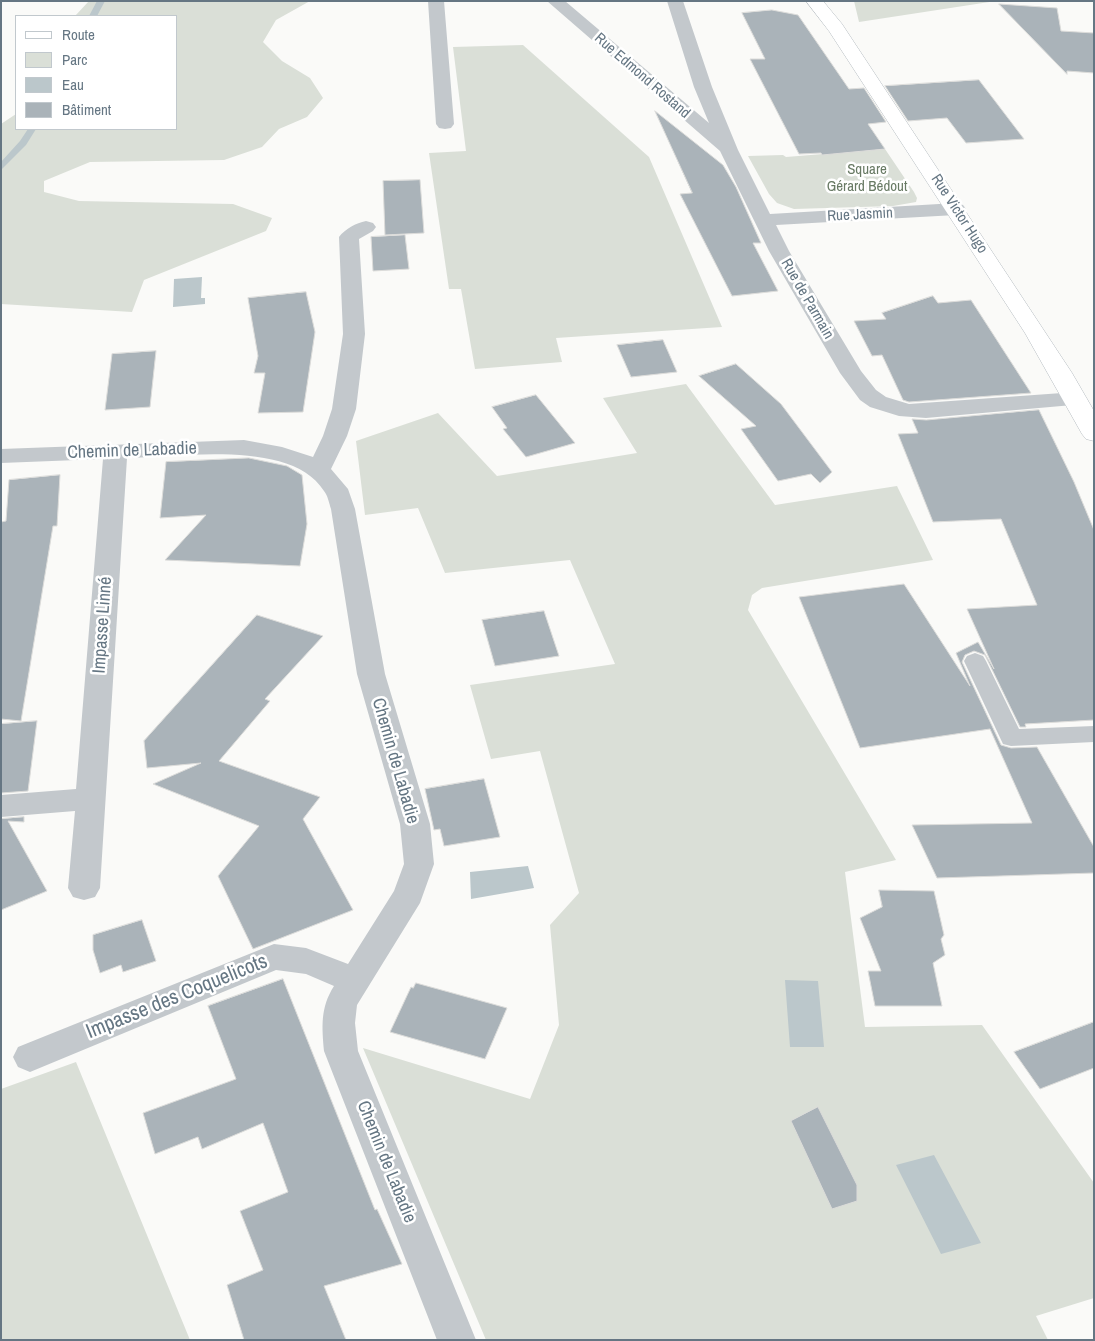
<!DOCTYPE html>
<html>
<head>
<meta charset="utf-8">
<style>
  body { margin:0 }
  #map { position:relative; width:1095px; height:1341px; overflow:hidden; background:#fafaf8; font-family:"Archivo Narrow",sans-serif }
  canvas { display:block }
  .frame { position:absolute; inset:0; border:2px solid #657683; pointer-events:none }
  .legend { position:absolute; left:15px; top:15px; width:162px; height:115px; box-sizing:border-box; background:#fff; border:1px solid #c1c8cd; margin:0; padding:6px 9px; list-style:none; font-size:15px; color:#657683 }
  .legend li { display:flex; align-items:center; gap:10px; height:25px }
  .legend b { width:25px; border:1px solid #c1c8cd }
</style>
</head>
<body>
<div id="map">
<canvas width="1095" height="1341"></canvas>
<div class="frame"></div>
<ul class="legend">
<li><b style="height:6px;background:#fff"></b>Route</li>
<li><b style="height:14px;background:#dadfd7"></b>Parc</li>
<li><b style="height:14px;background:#bbc7cb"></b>Eau</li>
<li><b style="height:14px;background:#aab3b9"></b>Bâtiment</li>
</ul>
</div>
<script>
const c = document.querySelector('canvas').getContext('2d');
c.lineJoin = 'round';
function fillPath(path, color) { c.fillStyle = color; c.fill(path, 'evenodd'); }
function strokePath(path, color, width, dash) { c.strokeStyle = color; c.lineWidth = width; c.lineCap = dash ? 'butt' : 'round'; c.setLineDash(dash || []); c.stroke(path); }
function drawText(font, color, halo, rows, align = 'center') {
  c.font = font + ' "Archivo Narrow",sans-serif'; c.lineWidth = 5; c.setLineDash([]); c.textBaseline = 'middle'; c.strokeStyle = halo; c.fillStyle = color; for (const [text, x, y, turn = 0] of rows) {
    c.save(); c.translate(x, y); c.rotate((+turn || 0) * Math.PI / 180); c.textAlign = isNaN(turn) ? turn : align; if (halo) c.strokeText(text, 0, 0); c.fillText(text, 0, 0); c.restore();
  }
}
fillPath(new Path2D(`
  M89,1H310L276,20L263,42L282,61L310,78L323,98L307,117L279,129L262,147L224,160L90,162L44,181V192L79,201L233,204L272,218L266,231L144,280L132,312L1,304V124L16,114V129H176V16H75Z
  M854,1H996L859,22Z
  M523,45L649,157L722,327L556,338L562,362L475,369L461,289H449L429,153L466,151L453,47Z
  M885,149L914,192L917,198L916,202L893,206L794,209L777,203L769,194L748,156L783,155L786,157Z
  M686,384L775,505L897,486L933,560L762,588L752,595L748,610L896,860L845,872L865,1027L982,1025L1094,1183V1298L1036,1316L1048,1340H486L363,1048L530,1099L559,1025L550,925L579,893L540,751L491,759L470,685L615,664L570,560L445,573L418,508L365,515L356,441L438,413L497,476L637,453L603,398Z
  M76,1062L190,1340H1V1089Z`), '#dadfd7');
fillPath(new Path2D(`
  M202,277L201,298H205V304L173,307L174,279Z
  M528,866L534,888L471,899L470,872Z
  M785,980L818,981L824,1047H790Z
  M934,1155L981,1243L941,1254L896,1165Z`), '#bbc7cb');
fillPath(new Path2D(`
  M97,1H105L97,16H89Z
  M28,129H36L26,145L1,170V162L20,141Z`), '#bbc7cb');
const building = new Path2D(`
  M999,4L1057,8L1061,31L1094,33V73L1067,71V74Z
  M772,10L798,15L849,89L864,88L886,122L868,124L885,149L822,155L821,153L799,154L750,59H765L742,13Z
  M979,80L1024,139L966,143L947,118L908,121L885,86Z
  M655,111L723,165L736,187L761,243H753L778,291L732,296L680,194L692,193Z
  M420,180L424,233L385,235L383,181Z
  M405,235L409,269L373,271L371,237Z
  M306,292L315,332L303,412L258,413L265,373H254L258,356L248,298Z
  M933,296L938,303L971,300L1031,393L909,402L903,400L882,355L872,356L854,321L886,319L882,313Z
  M663,340L677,372L631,377L617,345Z
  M156,351L150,407L105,410L112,354Z
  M736,364L781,404L832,472L820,483L811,474L778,481L741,429L756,426L699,376Z
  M536,395L575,443L526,457L503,429L507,428L492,407Z
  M1039,410L1074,482L1094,530V720L1025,724L1026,727H1020L985,655L974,651L965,655L962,662L1001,745L1011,748L1037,747L1094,847V873L937,878L912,825L1032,823L990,729L860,748L799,597L904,584L970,686L956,653L978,642L994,669L967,609L1037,605L1001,519L933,522L898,434L918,433L912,419L926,420Z
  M249,458L287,466L302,475L307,524L300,566L165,560L206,515L160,518L166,462Z
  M60,475L57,526H53L21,721L1,719V522L6,521L9,480Z
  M544,611L559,656L495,666L482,620Z
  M257,615L323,636L265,699L270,701L219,761L320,797L303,819L353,910L253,949L218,876L259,826L153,784L201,763L147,768L144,741Z
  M37,721L28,791L1,793V724Z
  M484,779L500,837L444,846L440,829L434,830L425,789Z
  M24,817V822L8,821L47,891L1,910V819Z
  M879,890L934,891L944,935L941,939L945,955L933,963L942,1006H875L868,971H881L860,918L882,907Z
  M142,920L156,961L123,972L121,965L100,973L93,950V935Z
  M283,979L375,1210L377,1209L402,1264L324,1286L346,1340H244L227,1285L263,1270L240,1211L288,1192L263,1123L202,1149L198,1137L155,1154L143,1113L236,1079L208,1006Z
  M416,983L507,1008L485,1059L390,1032L411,987L413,988Z
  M1094,1022V1068L1040,1089L1014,1052Z
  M818,1107L857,1185V1201L832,1209L791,1121Z`);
fillPath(building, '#aab3b9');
strokePath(building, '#dcdcda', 1);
const secondary = new Path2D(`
  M806,1H823L842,24L1072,373L1094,411V441L1086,439L1082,434L1025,333L829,31Z`);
strokePath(secondary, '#b3babf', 1);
fillPath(new Path2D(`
  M975,653L983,656L986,661L1019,729L1094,726V742L1011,746L1003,744L964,661L967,656Z`), '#c3c8cc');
fillPath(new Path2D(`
  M428,1H444L454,124L451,128L445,129L439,128L436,124Z
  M547,1H565L709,123L694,87L667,1H683L712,87L738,150L770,214L956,203L963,205L966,209L963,213L956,215L776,225L789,251L861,371L876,390L886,397L909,404L1076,392L1084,394L1087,399L1084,404L926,418L899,416L870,407L860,400L840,373L769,251L720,151Z
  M366,221L373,223L376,227L373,231L359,239L365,334L356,409L347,436L331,469L348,489L355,509L385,674L430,824L434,864L420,903L357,1005L355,1023L358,1051L476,1340H437L324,1051C322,1027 320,1008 334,986L306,974L276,970L30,1072L18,1067L13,1057L18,1047L274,944L306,948L348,964L394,891L404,864L400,824L357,674L331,509C329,503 328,496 324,491C292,439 180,457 127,458L100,888L95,897L84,900L73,897L68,888L75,811L1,817V795L76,789L103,459L1,463V449L244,440L282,447L313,457L323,436L332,409L343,334L339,237C345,229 356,223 366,221Z`), '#c3c8cc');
fillPath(secondary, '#fff');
drawText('15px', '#657683', '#fff', [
  ["Rue Edmond Rostand",642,76,41],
  ["Rue Victor Hugo",959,214,57],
  ["Rue Jasmin",860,215,-3],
  ["Rue de Parmain",807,299,60]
]);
drawText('15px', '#687a64', '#fff', [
  ["Square",867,170],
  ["Gérard Bédout",867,187]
]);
drawText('18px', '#657683', '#fff', [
  ["Chemin de Labadie",132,451,-2],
  ["Impasse Linné",103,625,-86],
  ["Chemin de Labadie",395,761,74],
  ["Chemin de Labadie",386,1162,68]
]);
drawText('21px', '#657683', '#fff', [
  ["Impasse des Coquelicots",177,997,-22]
]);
</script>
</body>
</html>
